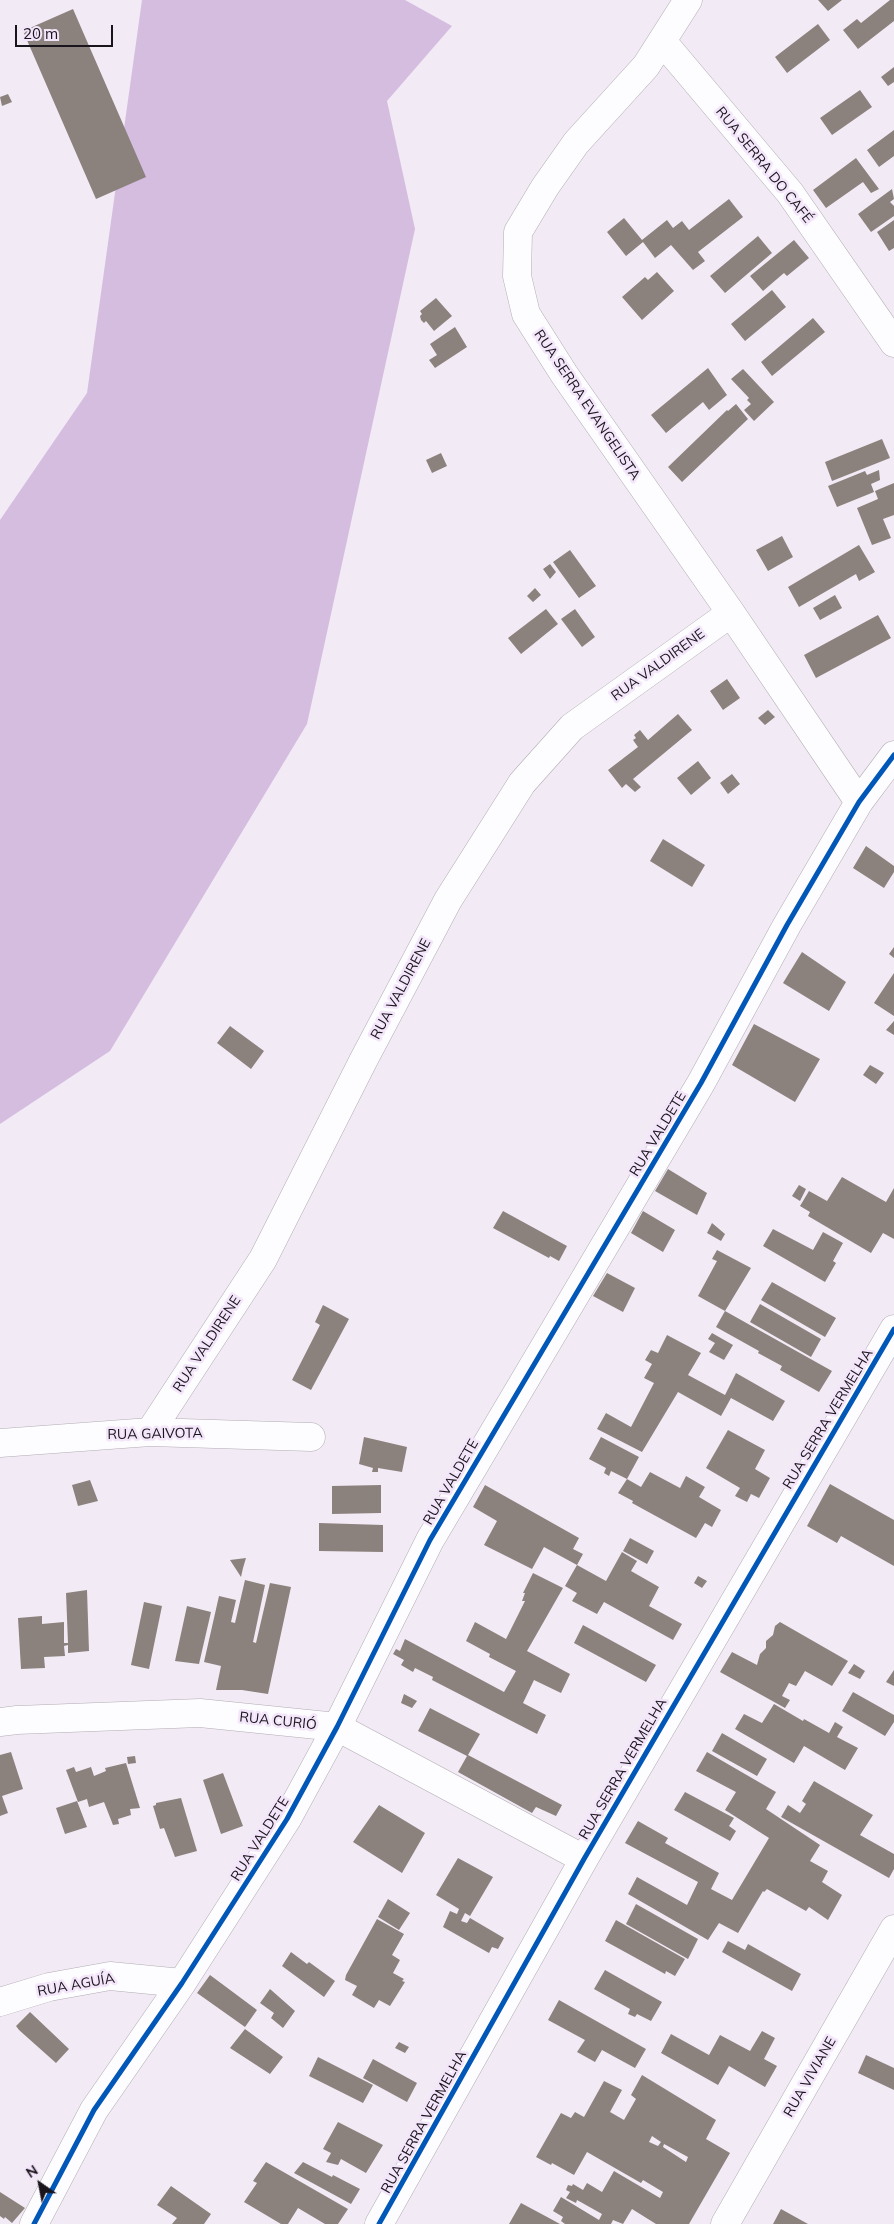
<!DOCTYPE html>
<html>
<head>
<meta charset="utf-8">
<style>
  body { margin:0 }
  #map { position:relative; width:894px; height:2224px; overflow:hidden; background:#f2eaf5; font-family:Mulish,sans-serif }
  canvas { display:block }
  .north { position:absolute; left:15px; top:2159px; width:50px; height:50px; -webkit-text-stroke:4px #f3e5fa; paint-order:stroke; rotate:327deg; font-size:14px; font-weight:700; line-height:20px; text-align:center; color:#1a151c }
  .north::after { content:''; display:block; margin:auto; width:18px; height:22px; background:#1a151c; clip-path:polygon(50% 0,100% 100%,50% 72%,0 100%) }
  .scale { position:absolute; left:15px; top:25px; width:98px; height:22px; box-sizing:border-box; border:2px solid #1a151c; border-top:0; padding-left:6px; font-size:15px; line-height:18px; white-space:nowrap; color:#1a151c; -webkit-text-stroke:4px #f3e5fa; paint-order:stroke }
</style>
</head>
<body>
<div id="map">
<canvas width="894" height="2224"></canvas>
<div class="north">N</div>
<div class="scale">20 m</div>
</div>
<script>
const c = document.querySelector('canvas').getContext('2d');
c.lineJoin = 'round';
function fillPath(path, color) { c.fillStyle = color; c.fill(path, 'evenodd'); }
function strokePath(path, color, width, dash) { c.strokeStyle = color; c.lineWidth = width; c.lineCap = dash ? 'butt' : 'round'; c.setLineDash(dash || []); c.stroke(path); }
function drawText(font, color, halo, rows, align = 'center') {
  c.font = font + ' Mulish,sans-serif'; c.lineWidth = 5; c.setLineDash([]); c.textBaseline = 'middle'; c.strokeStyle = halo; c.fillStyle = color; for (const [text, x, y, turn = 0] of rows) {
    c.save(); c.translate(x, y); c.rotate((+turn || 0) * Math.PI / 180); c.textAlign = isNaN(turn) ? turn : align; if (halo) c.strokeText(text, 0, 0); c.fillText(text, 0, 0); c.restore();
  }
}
fillPath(new Path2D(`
  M142,0H405L452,26L387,101L415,229L307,724L110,1051L0,1124V520L87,393Z`), '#d5bde0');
fillPath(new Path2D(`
  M818,0H842L828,11Z
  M890,0H894V21L858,49L843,30L857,19L861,23Z
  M73,9L146,177L96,199L23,31Z
  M818,24L830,40L787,73L775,57Z
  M894,67V82L888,86L881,77Z
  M860,90L872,107L832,135L820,118Z
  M8,94L12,102L2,106L0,97Z
  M894,130V156L879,167L867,150Z
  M856,158L879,189L871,193L863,182L826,208L813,190Z
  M892,189L894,199L890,202L894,206V216L871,232L858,214Z
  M729,199L743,217L698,252L705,261L693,270L671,245L655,258L643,242L626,256L607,232L624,218L642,240L667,220L673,228L682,221L689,230Z
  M894,220V248L889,251L877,232Z
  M758,236L772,253L725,293L710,276Z
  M794,240L809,258L787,276L784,273L763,291L750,276Z
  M657,272L674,291L642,320L622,297L645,277L648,280Z
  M772,290L786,307L745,341L731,324Z
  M436,298L452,316L434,331L426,321L424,323L421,320L420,316L422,314L420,311Z
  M813,318L825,332L772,376L761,362Z
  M455,327L467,347L435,368L429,360L437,355L430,344Z
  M708,368L727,395L709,410L703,402L666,433L651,415Z
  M743,369L774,402L754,421L744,410L751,404L747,400L749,398L731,379Z
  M736,404L748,419L682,482L668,467L727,410L728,411Z
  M882,439L890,458L832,481L825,462Z
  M441,453L447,466L432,473L426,460Z
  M879,470L880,480L871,484L874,492L837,507L828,486L865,471L867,475Z
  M894,483V515L883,519L891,538L872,545L857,508L878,499L875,491Z
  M782,536L793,557L768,571L756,550Z
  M859,545L875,572L859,581L856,574L799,607L788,587Z
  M570,550L596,586L579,598L553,562Z
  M550,564L556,572L550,579L543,569Z
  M535,588L541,595L533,602L527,596Z
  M835,595L842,608L820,620L813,608Z
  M546,609L558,624L521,654L508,638Z
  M575,609L595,637L582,647L561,619Z
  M878,615L891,638L816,678L804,655Z
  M727,679L740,698L723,710L710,691Z
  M768,710L775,717L765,725L758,718Z
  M678,714L692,730L633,779L641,787L635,792L626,784L622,788L608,770L638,747L633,740L636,738L634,735L640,730L648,740Z
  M698,761L711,778L691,795L677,778Z
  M732,774L740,784L728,794L720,783Z
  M663,839L705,865L692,887L650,861Z
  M866,846L894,866V872L884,888L853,868Z
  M894,947V958L889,954Z
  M802,952L846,982L829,1011L783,983Z
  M894,973V1016L874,1003Z
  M894,1021V1035L886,1030Z
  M754,1024L820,1059L795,1102L732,1065Z
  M230,1026L264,1051L251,1069L217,1043Z
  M870,1065L884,1073L876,1084L863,1075Z
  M668,1169L707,1193L697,1215L655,1191Z
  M842,1177L886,1202L894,1188V1239L883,1233L871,1253L808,1216L810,1212L800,1206L809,1191L827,1201Z
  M799,1185L806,1189L800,1201L792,1196Z
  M503,1211L567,1246L559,1261L550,1256L549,1258L493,1228Z
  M643,1211L675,1230L663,1252L631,1233Z
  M712,1223L725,1234L721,1241L707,1233Z
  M773,1229L813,1250L823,1232L843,1243L833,1261L836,1263L825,1282L763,1246Z
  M717,1250L751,1268L725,1311L832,1371L819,1392L780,1370L782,1366L758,1353L759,1351L716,1327L725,1311L698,1296L717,1261L712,1259Z
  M607,1273L635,1288L623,1312L593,1296Z
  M772,1282L836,1318L825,1337L761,1300Z
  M760,1304L821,1339L811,1357L750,1322Z
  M323,1305L349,1319L311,1390L292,1380L320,1325L315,1322Z
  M712,1333L733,1345L724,1360L709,1352L715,1343L708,1339Z
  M667,1335L701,1353L688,1375L725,1395L736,1373L785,1401L773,1421L731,1398L721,1416L678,1392L642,1452L597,1429L606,1413L631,1427L654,1383L644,1378L652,1364L645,1360L651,1350L658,1353Z
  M728,1430L765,1450L755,1469L770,1478L759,1498L751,1494L747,1502L735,1496L740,1488L706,1468Z
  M364,1437L407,1447L402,1472L378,1468V1472H372L373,1468L359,1464Z
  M601,1437L639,1457L627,1479L611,1471L609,1476L604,1473L606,1468L589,1459Z
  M650,1472L680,1488L686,1476L705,1487L699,1497L721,1510L712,1527L705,1523L696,1538L632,1503L633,1501L618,1493L627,1479L641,1487Z
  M90,1480L98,1501L78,1506L72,1485Z
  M830,1484L894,1520V1566L841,1536L837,1543L807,1526Z
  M381,1485V1513L332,1514V1486Z
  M485,1485L579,1538L573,1549L583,1554L577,1565L544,1547L532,1569L484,1545L497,1521L473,1507Z
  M319,1523L383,1525V1552L319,1551Z
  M630,1538L654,1551L647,1564L623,1551Z
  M622,1552L637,1561L631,1571L659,1587L649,1606L682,1624L673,1640L604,1602L597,1614L572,1601L577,1593L565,1586L577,1565L606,1581Z
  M246,1558L243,1568L241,1577L230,1560Z
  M533,1573L563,1588L527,1651L570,1674L561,1693L534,1680L523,1703L546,1715L537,1734L432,1680L433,1677L415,1668L413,1672L401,1665L404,1660L393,1654L396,1649L400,1651L405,1639L504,1692L516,1671L489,1657L490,1654L466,1641L475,1622L506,1639L525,1601H522L525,1593H523Z
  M698,1576L707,1581L702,1588L694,1583Z
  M245,1580L265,1585L253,1642L256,1643L270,1583L291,1587L268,1694L242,1690H216L221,1666L204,1662L219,1596L236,1600L231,1622L235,1623Z
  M87,1590L89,1651L68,1653V1645L64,1646L65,1656L44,1657L45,1668L21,1669L18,1618L42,1616V1624L64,1622V1643H68L66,1593Z
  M144,1602L162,1606L149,1669L131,1665Z
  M187,1606L211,1612L199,1664L175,1661Z
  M780,1622L848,1661L832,1686L805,1671L796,1686L789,1683L782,1696L790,1700L785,1708L720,1672L732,1652L757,1665L760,1654L766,1648V1641L773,1635L775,1626Z
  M583,1625L656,1665L646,1682L574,1643Z
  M854,1664L865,1671L860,1679L848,1673Z
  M894,1670V1686L886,1682Z
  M853,1692L894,1715V1722L885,1736L842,1711Z
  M404,1694L417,1701L412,1708L401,1703Z
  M774,1704L803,1721L804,1719L829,1733L835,1722L843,1727L837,1737L858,1748L845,1770L804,1746L794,1763L735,1729L744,1714L762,1723Z
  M430,1708L480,1734L468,1755L562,1805L556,1816L536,1807L532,1813L458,1772L467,1756L418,1731Z
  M722,1733L767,1759L757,1776L712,1751Z
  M11,1752L23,1789L2,1796L8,1813L0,1816V1755Z
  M707,1752L776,1792L766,1809L820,1845L810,1861L828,1871L822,1882L842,1895L828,1920L809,1907L806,1911L767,1889L764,1892L763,1891L738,1933L719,1923L708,1940L628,1894L637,1877L687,1905L698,1882L625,1843L638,1821L668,1838L665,1843L719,1873L711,1889L732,1900L769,1838L725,1810L736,1792L696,1771Z
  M135,1756L136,1763L128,1764L127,1757Z
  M126,1763L140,1808L130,1809L131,1815L118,1819L119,1824L113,1825L104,1802L89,1807L87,1799L78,1802L66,1770L74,1767L76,1772L91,1767L94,1776L106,1771L105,1768Z
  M223,1773L243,1826L221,1834L203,1780Z
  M814,1781L873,1815L860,1835L894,1854V1869L889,1878L781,1817L788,1805L800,1813L806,1804L802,1801Z
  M685,1792L734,1818L729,1826L736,1831L730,1841L674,1810Z
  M181,1798L197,1851L175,1857L164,1828L160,1829L153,1806L156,1805V1803Z
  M77,1801L87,1827L65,1834L56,1808Z
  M379,1805L425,1833L402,1873L353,1842Z
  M458,1858L493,1877L470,1916L465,1913L461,1921L467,1923L470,1918L504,1938L498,1949L492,1947L489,1953L443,1927L450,1911L457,1914L459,1909L436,1895Z
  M388,1899L410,1913L399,1930L378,1917Z
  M636,1904L698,1939L688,1959L626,1924Z
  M377,1919L404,1934L392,1955L400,1960L393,1973L404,1979L402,1981L405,1982L390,2006L379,2000L374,2008L352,1995L357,1986L345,1980L346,1975Z
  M616,1920L685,1959L675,1976L666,1971L665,1974L605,1941Z
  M728,1941L745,1950L748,1944L801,1974L792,1991L722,1952Z
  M291,1952L307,1964L309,1962L335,1981L324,1997L282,1966Z
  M605,1970L662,2002L651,2021L637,2014L635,2017L628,2014L630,2009L594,1989Z
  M210,1975L257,2010L245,2027L197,1993Z
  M270,1989L295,2011L283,2028L271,2018L274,2013L260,2003Z
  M559,2000L646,2049L635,2068L602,2050L595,2062L577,2052L585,2040L548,2020Z
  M30,2012L69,2049L56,2063L19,2030L16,2026Z
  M245,2029L283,2057L270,2074L230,2048Z
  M762,2031L775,2038L764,2059L777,2066L765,2087L729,2066L718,2085L661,2053L671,2034L709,2055L720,2035L750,2051Z
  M399,2042L409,2047L405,2053L395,2048Z
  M866,2055L894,2068V2090L858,2073Z
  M318,2057L373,2085L363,2103L309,2076Z
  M373,2059L417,2083L407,2102L363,2078Z
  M642,2075L716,2120L706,2139L730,2153L689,2224H656L632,2209L623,2224L613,2220L611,2224H565L561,2221L563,2217L553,2211L561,2197L599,2220L602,2214L577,2200L576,2203L566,2198L570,2192L566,2190L568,2185L572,2186L573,2184L583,2190L587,2183L602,2192L614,2171L660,2198L663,2192L643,2180L641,2183L587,2152L574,2175L552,2163L551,2165L536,2157L561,2113L571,2118L575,2112L584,2117L604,2081L622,2090L610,2112L624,2120L636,2099L631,2095ZM652,2136L661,2142L658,2146L649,2142ZM664,2144L688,2157L686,2162L663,2147Z
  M338,2122L383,2145L366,2173L341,2159L338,2165L326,2162L331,2153L323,2149Z
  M266,2162L348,2209L338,2224H325L298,2208L288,2224H281L244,2202L257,2183L253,2181Z
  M303,2162L332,2177L333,2175L360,2189L351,2204L294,2173Z
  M171,2186L211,2214L204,2224H172L177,2218L157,2205Z
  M0,2192L25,2208L12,2223L5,2217L4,2219L0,2216Z
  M521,2203L549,2218L560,2224H509Z
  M781,2209L808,2224H773Z`), '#8b827d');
const minor = new Path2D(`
  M688,0L646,66L576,143L545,187L518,232L517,276L526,314L564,374L731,613L859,802
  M662,41L790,193L894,343
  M150,1432L263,1259L363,1061L448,900L522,783L572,727L731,613
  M0,1443L150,1432L311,1437
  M0,1722L17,1720L200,1713L337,1727L584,1859
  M0,2002L49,1987L110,1976L182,1983
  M34,2224L94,2110L182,1983L287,1819L337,1727L430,1540L701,1083L787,925L859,802L894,755
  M379,2224L584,1859L894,1329
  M725,2224L894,1929`);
strokePath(minor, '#b2acb4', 29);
strokePath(minor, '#fdfcfe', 28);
strokePath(new Path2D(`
  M34,2224L94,2110L182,1983L287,1819L337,1727L430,1540L701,1083L787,925L859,802L894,755
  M379,2224L584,1859L894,1329`), '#0057b8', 5);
drawText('14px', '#1a151c', '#f3e5fa', [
  ["RUA SERRA DO CAFÉ",764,165,51],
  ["RUA SERRA EVANGELISTA",587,405,56],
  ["RUA VALDIRENE",658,665,-36],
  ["RUA VALDIRENE",401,989,-62],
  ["RUA VALDETE",658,1134,-59],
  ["RUA VALDIRENE",207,1344,-57],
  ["RUA SERRA VERMELHA",828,1419,-59],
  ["RUA GAIVOTA",155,1434,-1],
  ["RUA VALDETE",451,1482,-60],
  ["RUA CURIÓ",278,1721,6],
  ["RUA SERRA VERMELHA",623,1769,-60],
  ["RUA VALDETE",260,1839,-58],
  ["RUA AGUÍA",76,1985,-10],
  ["RUA VIVIANE",810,2077,-60],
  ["RUA SERRA VERMELHA",424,2122,-61]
]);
</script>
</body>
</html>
